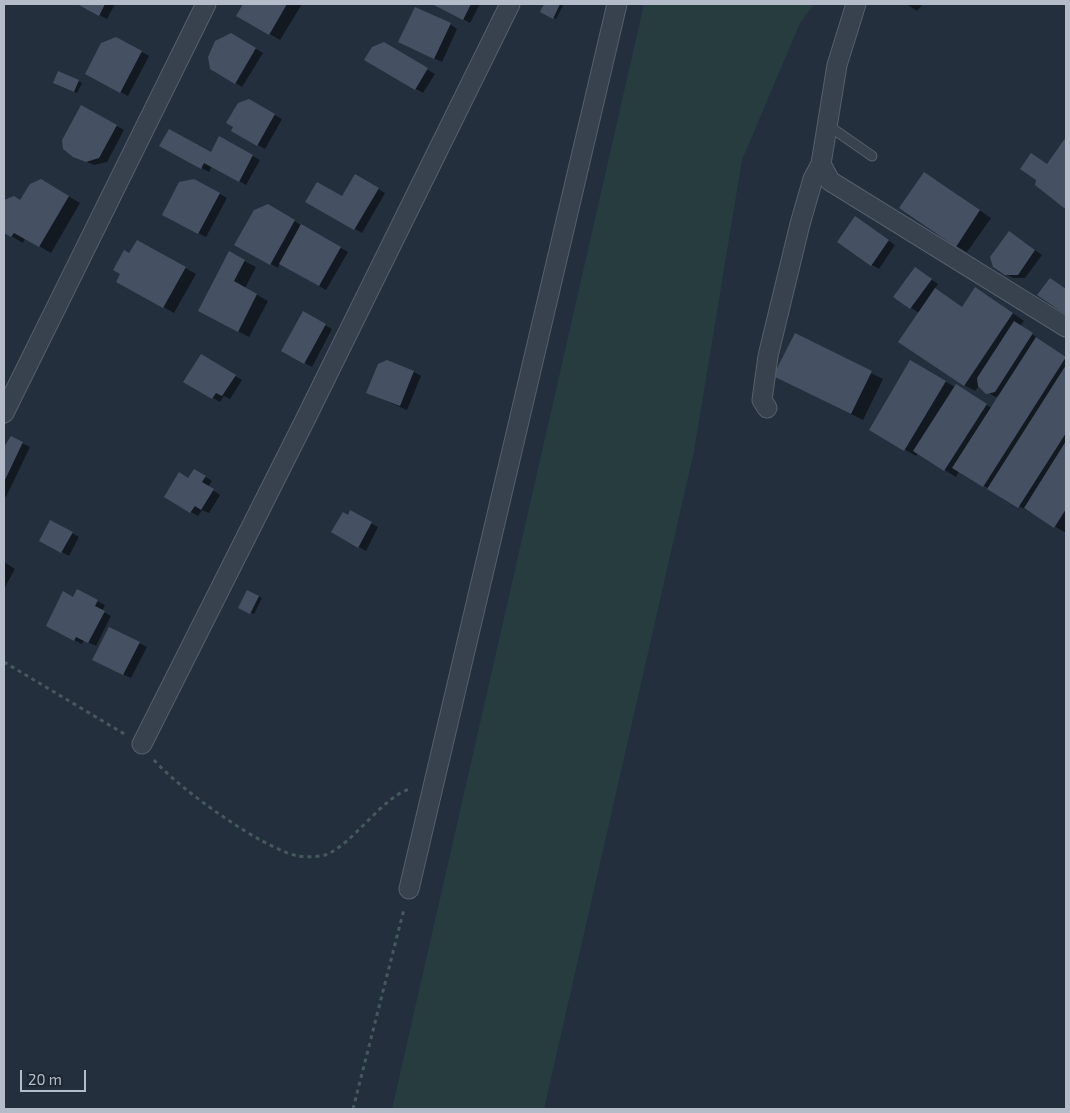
<!DOCTYPE html>
<html>
<head>
<meta charset="utf-8">
<style>
  body { margin:0 }
  #map { position:relative; width:1070px; height:1113px; overflow:hidden; background:#242f3e; font-family:"Exo 2",sans-serif }
  canvas { display:block }
  .frame { position:absolute; inset:0; border:5px solid #b4bcc9; pointer-events:none }
  .scale { position:absolute; left:20px; top:1070px; width:66px; height:22px; box-sizing:border-box; border:2px solid #b4bcc9; border-top:0; padding-left:6px; font-size:15px; line-height:18px; white-space:nowrap; color:#b4bcc9; -webkit-text-stroke:4px #1d2633; paint-order:stroke }
</style>
</head>
<body>
<div id="map">
<canvas width="1070" height="1113"></canvas>
<div class="frame"></div>
<div class="scale">20 m</div>
</div>
<script>
const c = document.querySelector('canvas').getContext('2d');
c.lineJoin = 'round';
function fillPath(path, color) { c.fillStyle = color; c.fill(path, 'evenodd'); }
function strokePath(path, color, width, dash) { c.strokeStyle = color; c.lineWidth = width; c.lineCap = dash ? 'butt' : 'round'; c.setLineDash(dash || []); c.stroke(path); }
fillPath(new Path2D(`
  M644,4H814L800,23L742,160L694,451L544,1109H392Z`), '#263c3f');
fillPath(new Path2D(`
  M79,4H115L107,19Z
  M245,4H302L280,40L238,15Z
  M435,4H480L470,23Z
  M545,4H564L556,19L541,12Z
  M906,4H923L917,11Z
  M450,24L457,29L442,62L407,46Z
  M231,34L263,53L242,87L211,68Z
  M384,44L435,74L423,93L365,59Z
  M142,52L149,56L128,96L94,78Z
  M78,81L82,83L77,93L57,85Z
  M249,101L282,119L265,149L233,130Z
  M82,107L124,130L107,162L94,165L74,156Z
  M220,138L260,160L246,185L212,166L209,172L161,145L211,153Z
  M1066,140V207L1037,179L1032,155L1048,165Z
  M356,176L385,193L362,233L307,201L343,198Z
  M41,180L80,203L51,253L25,238L23,243L4,232V201L14,198L21,202Z
  M936,180L991,218L967,252L956,246Z
  M220,194L227,198L206,237L171,219Z
  M268,206L348,252L326,290L280,263L278,268L236,245Z
  M862,222L895,245L879,269L872,265Z
  M1017,237L1042,255L1025,278H1013L1005,274Z
  M137,241L196,274L174,313L118,281Z
  M229,253L256,267L245,288L268,301L249,337L211,317Z
  M922,273L938,284L934,290L963,308L987,295L1024,321L1020,326L1066,357V533L959,471L956,477L918,453L916,456L870,429L911,362L992,408L999,396L995,397L979,386L975,391L964,385L919,313L895,297Z
  M303,313L332,329L312,367L282,350Z
  M795,335L883,379L863,420L786,382Z
  M201,356L242,380L230,399L224,396L220,402L185,381Z
  M414,372L421,376L407,410L375,396Z
  M11,438L30,447L6,497L4,496V448L6,449Z
  M195,470L212,481L208,487L220,495L209,513L202,510L198,516L165,497L189,479Z
  M351,512L378,527L366,551L333,532Z
  M51,521L79,537L69,556L41,540Z
  M4,562L15,569L4,589Z
  M78,591L105,605L102,611L111,616L96,646L84,640L82,644L54,630Z
  M248,592L262,598L254,614L240,607Z
  M139,643L147,647L131,678L101,664Z`), '#0007');
fillPath(new Path2D(`
  M77,4H105L99,16Z
  M243,4H287L269,35L236,16Z
  M432,4H471L463,20Z
  M544,4H560L553,19L540,12Z
  M415,7L451,23L434,59L398,42Z
  M231,33L256,48L235,84L210,69L208,57L215,41Z
  M116,37L142,51L120,93L85,74L101,43Z
  M384,42L428,68L415,90L364,60L372,47Z
  M58,71L79,80L74,92L53,83Z
  M249,99L275,114L257,146L231,131L233,127L226,123L238,103Z
  M81,105L117,125L99,158L86,162L73,157L63,149L62,140Z
  M169,129L211,152L219,136L253,155L239,182L204,163L201,169L159,146Z
  M1066,137V207L1064,208L1035,185L1036,180L1020,169L1031,153L1047,164Z
  M924,172L980,210L956,247L899,208Z
  M355,174L379,188L354,230L305,202L317,182L342,196Z
  M41,179L69,196L39,247L14,233L11,237L4,233V200L14,196L20,200L30,184Z
  M194,179L220,193L198,234L162,215L179,182Z
  M268,204L295,220L270,265L234,245L254,210Z
  M855,216L889,240L871,266L837,242Z
  M301,224L341,247L319,286L279,264Z
  M1009,231L1035,250L1018,275H1005L993,267L990,257Z
  M137,240L186,267L163,308L116,282L120,274L113,270L124,250L129,253Z
  M229,251L245,260L234,281L257,294L238,332L198,311Z
  M915,267L932,279L910,309L893,297Z
  M1050,278L1066,289V315L1037,295Z
  M975,287L1013,313L964,386L898,342L935,288L962,307Z
  M303,311L326,324L304,364L281,351Z
  M1014,321L1033,333L995,392L986,394L978,386L977,378Z
  M795,333L872,371L851,414L773,376Z
  M1036,337L1066,357L983,487L952,468Z
  M201,354L236,375L222,396L216,393L212,399L183,382Z
  M387,360L414,371L400,406L366,393L378,364Z
  M910,360L946,381L904,451L869,430Z
  M1066,365V433L1018,508L987,489Z
  M956,384L987,404L944,471L913,451Z
  M11,436L23,442L4,482V447Z
  M1066,441V509L1054,528L1024,508Z
  M194,469L206,476L202,482L214,489L201,510L195,506L190,513L164,497L179,472L188,478Z
  M350,510L372,522L358,548L331,532L343,512L348,515Z
  M50,520L73,532L61,553L39,541Z
  M77,589L98,600L95,606L105,611L88,643L76,637L74,641L46,626L63,591L73,597Z
  M247,590L259,596L250,614L238,608Z
  M109,627L140,642L123,675L92,660Z`), '#455162');
const service = new Path2D(`
  M826,124L872,156`);
const minor = new Path2D(`
  M821,164L830,181L1066,327
  M767,408L762,400L768,356L800,224L813,179L821,164L837,65L856,4
  M4,413L206,4
  M142,744L305,420L510,4
  M409,889L617,4`);
strokePath(service, '#565f6c', 11);
strokePath(minor, '#565f6c', 21);
strokePath(new Path2D(`
  M4,662L126,735
  M154,760C178,788 263,849 298,856C305,857 318,857 325,855C352,846 387,791 412,789
  M353,1109L404,909`), '#44595c', 3, [4, 4]);
strokePath(service, '#38414e', 9);
strokePath(minor, '#38414e', 19);
</script>
</body>
</html>
